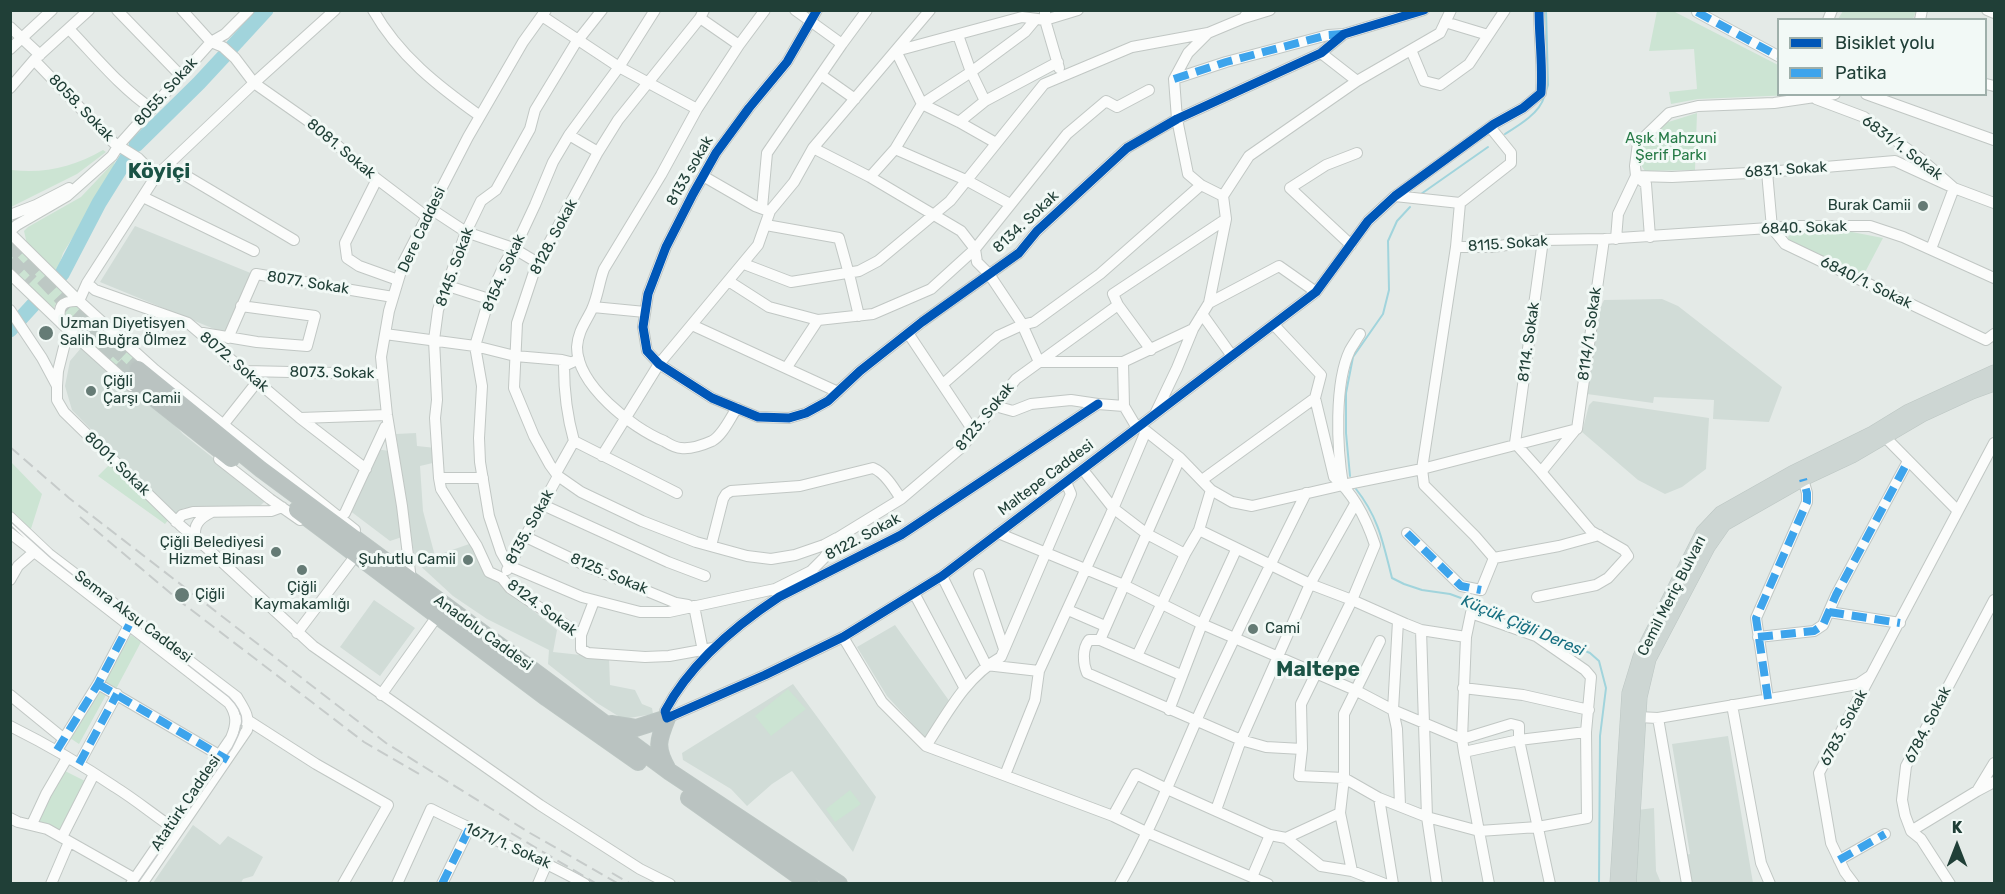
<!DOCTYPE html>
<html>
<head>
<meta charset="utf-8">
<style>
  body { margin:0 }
  #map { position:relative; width:2005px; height:894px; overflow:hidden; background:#e4eae7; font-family:Rubik,sans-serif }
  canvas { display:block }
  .frame { position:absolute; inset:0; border:12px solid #203f37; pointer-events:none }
  .legend { position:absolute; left:1777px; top:18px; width:210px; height:78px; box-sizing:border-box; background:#f2f9f6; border:2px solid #9eafaa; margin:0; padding:8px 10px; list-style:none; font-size:18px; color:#203f37 }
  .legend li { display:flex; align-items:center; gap:12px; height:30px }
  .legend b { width:30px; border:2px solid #9eafaa }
  .north { position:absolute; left:1927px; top:816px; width:60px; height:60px; -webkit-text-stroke:4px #f2f9f6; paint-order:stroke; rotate:0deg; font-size:16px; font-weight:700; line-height:24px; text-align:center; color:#203f37 }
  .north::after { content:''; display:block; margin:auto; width:21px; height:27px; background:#203f37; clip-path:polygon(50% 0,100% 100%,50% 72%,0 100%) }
</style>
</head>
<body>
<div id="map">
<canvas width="2005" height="894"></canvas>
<div class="frame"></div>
<ul class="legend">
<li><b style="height:8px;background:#0057b8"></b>Bisiklet yolu</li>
<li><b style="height:8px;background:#3da4ec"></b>Patika</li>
</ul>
<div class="north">K</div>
</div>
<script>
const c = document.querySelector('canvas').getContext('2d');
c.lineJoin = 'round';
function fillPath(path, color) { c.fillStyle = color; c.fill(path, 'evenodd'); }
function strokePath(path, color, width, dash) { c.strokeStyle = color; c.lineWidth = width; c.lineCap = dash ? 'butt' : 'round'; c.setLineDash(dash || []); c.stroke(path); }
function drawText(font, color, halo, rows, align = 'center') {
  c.font = font + ' Rubik,sans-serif'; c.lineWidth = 6; c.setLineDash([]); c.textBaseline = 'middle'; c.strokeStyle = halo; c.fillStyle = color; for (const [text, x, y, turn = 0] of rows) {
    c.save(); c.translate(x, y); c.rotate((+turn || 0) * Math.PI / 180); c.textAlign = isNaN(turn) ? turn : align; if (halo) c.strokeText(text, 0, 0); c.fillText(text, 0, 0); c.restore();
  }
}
fillPath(new Path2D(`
  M135,226L253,274L239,306L224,333L100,282Z
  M1662,299L1678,306L1782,387L1769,422L1713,419L1714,400L1654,397L1653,403L1587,394L1600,308L1604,300Z
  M81,348L169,419L183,434L266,500L260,506L184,508L175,515L72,410L65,386L70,361Z
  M1593,401L1709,418L1706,469L1682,487L1665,494L1638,480L1582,432L1589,405Z
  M416,433L417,446L436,448L437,462L420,466L423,511L435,556L472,543L509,591L557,630L553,652L609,658L610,685L635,690L642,704L652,708L653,714L623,719L597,703L548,664L549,650L487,619L453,596L415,561L396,434Z
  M376,449L389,451L402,537L390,541L349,510Z
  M374,600L415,628L380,676L340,647Z
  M895,625L950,702L927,740L887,696L857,647Z
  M793,684L876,797L853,852L792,771L772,784L747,806L731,789L683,760L682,753Z
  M1728,736L1753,883H1692L1686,855L1690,854L1672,744Z
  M1654,808L1656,871L1661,883L1633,884L1637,810Z
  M193,825L220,845L228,836L263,857L253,876L243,879L241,883H153Z`), '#d1dcd7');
fillPath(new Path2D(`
  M1657,11H1673L1778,65V94L1792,95L1698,99L1671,104L1669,92L1697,89L1694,49L1649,51Z
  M1843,11V10L1916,11L1913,19H1838Z
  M1697,113L1695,170L1645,171L1641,165L1642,144L1659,125Z
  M103,150L106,152L77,174L11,207V170C45,174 73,167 103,150Z
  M115,161L111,177L63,253L57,272L27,244L24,231L28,227L81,197Z
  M1836,231L1852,232L1883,238L1862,278L1788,241V237L1791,234Z
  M19,248L67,296L57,301L53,310L11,268V253Z
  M76,305L137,360L125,374L66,322L63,317L66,308Z
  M11,462L42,494L30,532L11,515Z
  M111,463L169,519L165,524L98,476Z
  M131,635L141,642L116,689L103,682Z
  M788,689L806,709L771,736L755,716Z
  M97,690L106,695L79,744L70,738Z
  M63,770L85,781L59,832L36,822Z
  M850,790L861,804L835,822L826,809Z`), '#cce4d3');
strokePath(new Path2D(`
  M1546,91L1548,85L1546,10
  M1505,134C1518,126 1540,113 1544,97
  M1421,194L1488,147
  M1350,476L1346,433V393L1353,357L1383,314L1389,290L1388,241L1397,221L1410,207
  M1356,489C1379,518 1383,543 1392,578L1404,584L1422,590L1450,594L1480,605L1590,653L1599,661L1606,688L1600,736L1599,884`), '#a1d4dc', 2);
strokePath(new Path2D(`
  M232,47L266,10
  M136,145L199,83L225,55
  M62,274L99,203L127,158
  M10,330L33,305`), '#a1d4dc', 15);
strokePath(new Path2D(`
  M10,243L64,300L138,369
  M10,261L31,282
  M82,331L130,379`), '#bdc8c4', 16, [16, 8]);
const minor = new Path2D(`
  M117,10L181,76
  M182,10L211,42L223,47L235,58L254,83L311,123L377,179L427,217
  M373,10C399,56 438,86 480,116
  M602,10L575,44L535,110L530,129L496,190L481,201L466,232L438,310L434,340L437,400L435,418L439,478L441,489L477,546L489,572L502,578L510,588L581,635V649L588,653L645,657L669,656L713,648
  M655,10L619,67L569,135L553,162L535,205L520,237L505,263L489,299L475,346L482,386L479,438L480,462L489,516L501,552L509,566L582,597L640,612H669L775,589L811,571L824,558L839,537L901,499L962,447L1016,379L1118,305L1113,294L1226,219
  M704,10L700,18L618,120L598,152L535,269L517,323L514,388L534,436L550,465L558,476L581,492L642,521L696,542L747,556L771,559L795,555L824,545L837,538
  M795,10L842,44
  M817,10L787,62L749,108L716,153L693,194L666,247L648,294L643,327L647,351L659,364L712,398L758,417L789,418L806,413L828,401L860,371L922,322L1019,253L1037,231L1127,148L1177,119L1321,53L1344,34L1424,10
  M1045,10V20L1059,68
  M1987,10L1994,13
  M1697,12L1778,56
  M542,16L619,67L697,109
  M700,18L739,45
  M1244,18L1270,10
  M1828,20L1832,10
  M1920,20L1922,10
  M1445,22L1488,35
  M10,27L40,55
  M69,29C95,56 121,88 152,109
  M958,35L971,72L985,101
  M10,49L52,10
  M1411,50L1424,81L1440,85L1469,64L1505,10
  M1321,53L1357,81
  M34,60L114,143L138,158L156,176
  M821,75L855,99
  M1174,79L1226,62L1328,35L1344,34
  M1986,84L1994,86
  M10,88L34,60L89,10
  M1866,94L1994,140
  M1816,99L1864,117L1921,159L1954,188L1931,249
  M959,122L985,101L1058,62
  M569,135L598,152
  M996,143L959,122L922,104L896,51L1022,17L1045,20L1078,10
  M813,148L870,177L961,231L975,249L977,262L989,274L1021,322L1039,362H1123L1124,406L1137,428
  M895,149L966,180L1010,204
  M168,165L294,240
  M1767,172L1772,228L1785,244L1986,340L1994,334
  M703,176L755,206L766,210
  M870,177L895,149L922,104L971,72L1025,32L1035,20
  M377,179L345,243L347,258L359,266L398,280
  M1223,196L1249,156L1357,81L1440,33L1451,10
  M1395,196L1460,203
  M143,197L254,251
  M1460,203L1456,247H1492L1543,240L1604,239L1799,226H1870L1903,237L1994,278
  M1460,203L1511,163V153L1490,127
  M762,208L767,153L842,44L867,10
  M431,209L466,232L513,248L538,263
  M10,215L36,205L69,188
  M766,225L839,238L849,274L859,316
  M10,231L17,225L67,196L112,156L119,145L211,42L225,34L249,10
  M10,233L79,301L155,370L355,530
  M1650,237L1646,184L1636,176L1635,166L1638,143L1669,113L1698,106L1774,103L1835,94
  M1616,239L1618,214L1636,176L1672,177L1767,172L1895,161L1954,188L1994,203
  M1351,245L1290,188L1326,165L1357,153
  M1456,247L1422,469L1424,485L1475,536L1494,558
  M744,264L791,282L859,271L878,261L950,201L1044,84L1132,47L1208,33
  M10,274L61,323L131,386
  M730,282L769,307L818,320L873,314L931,289L975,249L1067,134L1106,101L1117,107L1149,90
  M87,283L95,290L188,323L300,418L366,469
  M448,286L489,299
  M79,301L87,283L156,176L254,83L335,10
  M1209,303L1279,266L1316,292
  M1118,305L1151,350
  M593,307L645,312
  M10,310L42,358L57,386V400L64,412L181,526L208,549L313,646L540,805L640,869L670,884
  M1202,314L1232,356
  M61,323C57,307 61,300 79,301
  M692,325L838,392
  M203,333L257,342L307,346L315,316L241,306
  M908,333L974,432
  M385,334L475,346L515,356L562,360L570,362
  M228,338L256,274L393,297
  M579,359L564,366C564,392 567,416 574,441L677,493
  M1123,362L1193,329
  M787,367L818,320
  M245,371L382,374
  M943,384L998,336L1022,325L1034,322L1100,274L1201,185
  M57,386L58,371L65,343
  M1315,398L1334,477C1354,494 1367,521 1375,545L1352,600L1301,704L1302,749L1299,776L1344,778L1379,798L1427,817L1479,831L1538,827L1587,818L1586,732L1591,677L1585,670L1536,636L1471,613L1466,637L1462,739L1464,752L1489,884
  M1098,404L901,535L779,597C735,626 690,664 665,711L667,718L765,675L843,637L942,576L1316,292L1368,221L1395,196L1494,124L1523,108L1541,93C1543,65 1539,38 1539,10
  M995,406L1013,411L1031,404L1071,400L1098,404L1124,406
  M737,408C730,418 723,435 712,441C703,445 690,449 681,448C675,448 669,444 664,441C632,428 577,385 577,347C578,331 586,322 592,309C598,296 599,282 604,269L661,175L697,109L739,45L765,10
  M1156,412L1177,368L1193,329L1209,303L1226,219L1223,196L1201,185L1188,174L1177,119L1174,79L1188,53L1208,33L1244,18L1249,10
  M300,418L387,415
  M223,425L257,382
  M1577,429L1604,239
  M1885,437L1958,511
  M602,456L659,364L758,245L770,211L794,182L813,148L930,10
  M1180,458L1100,640L1181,675
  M219,459L270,499L300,520
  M1541,472L1515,443L1543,240
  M556,473L574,441
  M1087,475L1113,508L1147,534L1185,554
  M439,478H483
  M1202,480L1315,398L1321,375L1274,325
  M1343,485C1337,449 1334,383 1350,350C1353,345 1357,339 1360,334
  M543,505L668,562L705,576
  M10,517L49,554L237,697C244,709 250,716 247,730L142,884
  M341,517L345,513L385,427
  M176,522L182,515L193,512L271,511L282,507
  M1203,532L1199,530L1211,490
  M10,533L229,703C237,715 237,724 231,738L131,884
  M998,533L1124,585L1202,624L1355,690L1393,710L1462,739L1511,724L1519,726V740L1550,884
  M1407,533L1461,586L1481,590L1494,558
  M526,537L591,568L676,603L688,605
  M196,539C192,525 200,518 212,512
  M711,546L723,499L726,494L731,491L800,486L873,468C885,473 894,488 901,499
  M1494,558L1559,546L1599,535
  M507,570L558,476
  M979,574L1004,649
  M942,576L986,665L1039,671L1035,700L1005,775
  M10,580L18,566L34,552
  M411,580L402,506L387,415L381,357L389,311L404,261L468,137L523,42L546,10
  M914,593L964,687
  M1537,597L1596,585L1608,578L1628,556L1624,550L1591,531L1541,472L1576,429
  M694,606L704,656
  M1068,610L1105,626
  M1829,612L1900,623
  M1398,621L1393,710L1397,729L1400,805
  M1421,630L1427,817L1437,884
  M297,633L356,555
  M581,635L594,601
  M843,637L882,702L926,746L1113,816L1146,832L1268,884
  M1758,637L1814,631L1823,625L1836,595L1908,461
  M1100,640H1089C1082,649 1083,663 1087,673L1241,740L1266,747L1302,749
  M1137,656L1185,554L1199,530L1310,584L1352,600L1406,624L1421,630L1466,637
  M1039,671L1110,516L1146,431L1180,458L1211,490L1232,502L1252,506L1343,485L1422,469L1577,429
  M98,684L224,758
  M1463,688L1523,695L1589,710
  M10,695L64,739
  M381,695L438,615
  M1768,699L1756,618L1807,502V493L1803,479
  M1732,705L1761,863L1770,884
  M1169,710L1202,624L1236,550
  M1638,717L1658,718L1858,684L1870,676
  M1658,718L1687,884
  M242,720L249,721L316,764L388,805L343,884
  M10,726C46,744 81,764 115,787C136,800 155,816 176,830
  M926,746C948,712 966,677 1001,657L1071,494L1066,482
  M57,750L98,684L129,625
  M1464,752L1519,740L1586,732
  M79,764L117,694
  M1977,791L1994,763
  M1379,798L1393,884
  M1216,810L1241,740L1310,584L1355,504
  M1113,816L1136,774L1167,789L1270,835L1286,838L1321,866L1352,871L1385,884
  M10,818L18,822L47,829L139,881
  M32,824L46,794L67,758
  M1911,831L1977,791L1994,782
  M62,837L94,774
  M1286,838L1340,813
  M1839,860L1885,834
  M1352,871L1340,813L1344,778V714L1380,641
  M1252,877L1270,835
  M51,884L69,842
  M397,884L431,809C482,835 535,856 585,884
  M442,884L469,829
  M538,884L547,863
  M1120,884C1150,831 1173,774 1197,719C1231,642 1269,568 1306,493
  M1854,884L1845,872L1831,843L1819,773L1994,443
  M1950,884L1921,839L1911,831L1905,815L1902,800L1906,766L1994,600`);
const major = new Path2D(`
  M1617,884L1629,693L1640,657L1703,532L1721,513L1792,473L1873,433L1909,411L1994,372
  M1629,884L1640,697L1649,659L1708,547L1724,524L1803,479L1852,456L1922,415L1972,392L1994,384`);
const highway = new Path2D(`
  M138,369L261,469L670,772L839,884
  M130,379L231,459
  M297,510L547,698L638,762
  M667,718C658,740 655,748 668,770
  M611,724L636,728L667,718
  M689,798L810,884`);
strokePath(minor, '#c1c7c4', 12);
strokePath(major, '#bcc6c3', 15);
strokePath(highway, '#bcc6c3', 18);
strokePath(minor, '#fbfcfb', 10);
strokePath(major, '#cdd6d3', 14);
strokePath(highway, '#bac3c1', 16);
strokePath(new Path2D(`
  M10,521L51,558L229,697C248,716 243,726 232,748L137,884`), '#c6cbca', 1.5);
strokePath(new Path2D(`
  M10,447L69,498L386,743L530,833L619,884
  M80,517L181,602L364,742L419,774
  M511,833L597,884
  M612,873L631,884`), '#c6cbca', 2, [12, 6]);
strokePath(new Path2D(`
  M1697,12L1778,56
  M1174,79L1226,62L1328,35L1342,34
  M1407,533L1461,586L1481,590
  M1829,612L1900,623
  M1758,637L1814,631L1823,625L1836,595L1908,461
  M98,684L228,760
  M1768,699L1756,618L1807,502V493L1803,479
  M57,750L98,684L129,625
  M79,764L117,694
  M1839,860L1885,834
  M442,884L469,829`), '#3da4ec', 8, [15, 8]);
strokePath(new Path2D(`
  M817,10L787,62L749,108L716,153L693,194L666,247L648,294L643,327L647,351L659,364L712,398L758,417L789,418L806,413L828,401L860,371L922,322L1019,253L1037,231L1127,148L1177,119L1321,53L1344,34L1424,10
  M1098,404L901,535L779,597C735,626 690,664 665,711L667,718L765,675L843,637L942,576L1316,292L1368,221L1395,196L1494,124L1523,108L1541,93C1543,65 1539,38 1539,10`), '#0057b8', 9);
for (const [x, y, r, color] of [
  [1923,206,6,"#657b75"],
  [46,333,8,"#657b75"],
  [91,391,6,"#657b75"],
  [276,552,6,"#657b75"],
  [468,560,6,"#657b75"],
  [302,570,6,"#657b75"],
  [182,595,8,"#657b75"],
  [1253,629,6,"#657b75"]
]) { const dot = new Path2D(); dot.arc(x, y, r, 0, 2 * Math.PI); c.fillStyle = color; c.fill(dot); strokePath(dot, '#f2f9f6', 2); }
drawText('15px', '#203f37', '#f2f9f6', [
  ["8055. Sokak",166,92,-48],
  ["8058. Sokak",81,108,46],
  ["6831/1. Sokak",1902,148,37],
  ["8081. Sokak",341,149,40],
  ["6831. Sokak",1786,170,-4],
  ["8133 sokak",690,171,-60],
  ["8134. Sokak",1026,222,-43],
  ["6840. Sokak",1804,228,-2],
  ["Dere Caddesi",422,230,-65],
  ["8128. Sokak",554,237,-62],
  ["8115. Sokak",1508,244,-4],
  ["8145. Sokak",455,267,-70],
  ["8154. Sokak",504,273,-66],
  ["8077. Sokak",308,283,9],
  ["6840/1. Sokak",1866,283,26],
  ["8114/1. Sokak",1590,334,-82],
  ["8114. Sokak",1529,342,-82],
  ["8072. Sokak",234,362,40],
  ["8073. Sokak",332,373,1],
  ["8123. Sokak",985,417,-51],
  ["8001. Sokak",117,464,44],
  ["Maltepe Caddesi",1046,478,-37],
  ["8135. Sokak",530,527,-61],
  ["8122. Sokak",863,537,-28],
  ["8125. Sokak",609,574,23],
  ["Cemil Meriç Bulvarı",1672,596,-63],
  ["8124. Sokak",542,608,37],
  ["Semra Aksu Caddesi",133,617,37],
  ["Anadolu Caddesi",483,633,36],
  ["6784. Sokak",1928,725,-63],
  ["6783. Sokak",1844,728,-62],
  ["Atatürk Caddesi",186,803,-56],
  ["1671/1. Sokak",508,846,24]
]);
drawText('15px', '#267a47', '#f2f9f6', [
  ["Aşık Mahzuni",1671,139],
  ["Şerif Parkı",1671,156]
]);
drawText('15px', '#203f37', '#f2f9f6', [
  ["Burak Camii",1911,206,"right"],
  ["Uzman Diyetisyen",60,324],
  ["Salih Buğra Ölmez",60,341],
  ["Çiğli",103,382],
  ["Çarşı Camii",103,399],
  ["Çiğli Belediyesi",264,543,"right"],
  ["Hizmet Binası",264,560,"right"],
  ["Şuhutlu Camii",456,560,"right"],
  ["Çiğli",302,588,"center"],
  ["Kaymakamlığı",302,605,"center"],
  ["Çiğli",195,595],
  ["Cami",1265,629]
], 'left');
drawText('italic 16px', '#156e80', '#f2f9f6', [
  ["Küçük Çiğli Deresi",1523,626,23]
]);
drawText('bold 21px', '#1a5345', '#f2f9f6', [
  ["Köyiçi",159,172],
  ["Maltepe",1318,670]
]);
</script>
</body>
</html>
